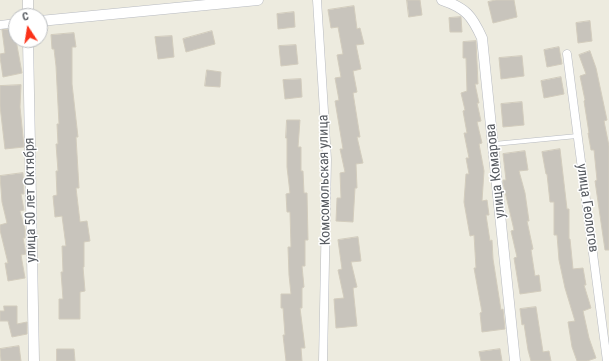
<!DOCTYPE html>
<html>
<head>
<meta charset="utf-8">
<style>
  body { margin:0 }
  #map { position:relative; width:609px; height:361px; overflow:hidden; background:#edebdf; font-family:"Roboto Condensed",sans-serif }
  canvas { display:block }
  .north { position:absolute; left:8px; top:8px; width:40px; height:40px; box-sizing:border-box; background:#fff; border:1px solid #bcbec0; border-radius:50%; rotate:348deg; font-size:11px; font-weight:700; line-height:16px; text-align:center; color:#585c62 }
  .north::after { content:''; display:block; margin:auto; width:14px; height:18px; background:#fb3118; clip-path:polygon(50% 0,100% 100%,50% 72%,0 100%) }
</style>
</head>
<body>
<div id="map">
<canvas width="609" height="361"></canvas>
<div class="north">С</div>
</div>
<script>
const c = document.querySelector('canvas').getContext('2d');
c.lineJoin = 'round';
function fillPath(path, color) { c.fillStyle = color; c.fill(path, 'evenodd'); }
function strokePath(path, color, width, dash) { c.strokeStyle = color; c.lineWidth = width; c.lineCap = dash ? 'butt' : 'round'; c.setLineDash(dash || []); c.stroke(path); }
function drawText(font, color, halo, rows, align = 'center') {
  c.font = font + ' "Roboto Condensed",sans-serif'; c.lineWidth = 3; c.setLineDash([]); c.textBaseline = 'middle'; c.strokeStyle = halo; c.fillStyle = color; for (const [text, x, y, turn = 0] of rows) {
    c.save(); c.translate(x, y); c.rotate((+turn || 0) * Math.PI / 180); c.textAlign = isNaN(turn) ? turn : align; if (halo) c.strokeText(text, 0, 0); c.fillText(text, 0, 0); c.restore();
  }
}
const building = new Path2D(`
  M407,0H420L422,15L409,17Z
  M496,0H514L517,17L493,23L488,2Z
  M354,6L357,29L360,28L364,44L356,45L361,69L353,71L357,92L353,93L360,137H357L363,163L356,164L357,188H355L353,222L336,221L337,198H341L340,173L345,172L340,149H343L335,101L339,100L335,78L341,77L337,55L343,54L338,27L331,28L328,10Z
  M294,12L295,27L278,29L277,14Z
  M461,17L462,32H450L449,18Z
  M590,21L592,41L578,43L576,23Z
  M16,29V40L22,73L3,77L0,57V54L5,53L2,30Z
  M212,31L215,44L186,52L183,39Z
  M74,33L76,47H72V84L78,137H76L79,188H76L80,222L87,221L90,241L84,242V267H83L85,291L80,292V319H59V299H63L61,272H63L62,246H66L62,216L55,217L53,196L57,195L56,171H58L56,144H58L57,124H59L56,66L54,49H52L51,35Z
  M172,36L174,57L158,59L155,37Z
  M476,41L478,84H475L479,103H477L481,121L477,122L482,143L479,144L484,171L482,201L487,200L489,215H486L490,241L492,240L493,259L501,310L503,309L505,329L482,332L480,313L482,312L474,268H476L474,235L470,236L464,202L466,174H469L466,158H469L464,133H467L463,111L465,110L461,93L467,91L466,58H463V42Z
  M296,45L298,64L281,66L279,46Z
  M559,47L562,64L547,67L544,50Z
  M590,51L596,68L607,120L604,121L609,146V250H605L595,181L597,180L594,150H591L588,133H589L584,101L585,100L580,76L586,74L579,55Z
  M522,56L524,76L501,79L499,58Z
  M207,70L221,72L220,87L205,86Z
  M561,77L564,94L544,98L541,81Z
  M301,79L302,97L285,99L283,80Z
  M21,85L20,107L24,147L5,149L0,106V86Z
  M522,102L524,125L503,127L501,104Z
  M287,120H300L298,147H301V171H303L304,193H307L308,240H305V266H302L304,287L302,288V308H300L305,348H301L302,361H286L283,335H285L283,308H281V294H291L289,275L288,247H291L290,212H287L286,194L290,193L287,167V138H286Z
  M560,149L567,209H569V239H570L573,269L583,268L586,285H584L591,308L583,311L589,338L596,358L587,361H577L572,347L568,322L575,321L565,288L559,260L557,235H554V202H550L547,174H546L542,152Z
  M525,151L528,170L519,171L525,193L529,221H527L533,249L531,250L535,276L539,275L541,291L520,294L514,258L517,257L511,231L514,230L503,183V180H506L503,154Z
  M23,173L24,194H21L24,210L20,211L25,229V238H23L26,254L21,255L25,278L8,281L5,263H8L0,230V225L7,223L2,202L0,176Z
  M358,237L361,261L351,262L357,287L353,288L357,326L336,328L334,299L344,298L338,270L342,269L338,240Z
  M4,306H17V324L27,322V334L12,337L8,321H0V311H4Z
  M536,307L543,352L549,351L551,361H531L528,350L524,324L522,325L520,309Z
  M19,346L21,361H1L0,349Z
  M57,349H74L75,361H57Z
  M500,349L502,361H481L479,352Z`);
fillPath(building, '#c8c4bc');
strokePath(building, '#d2ccbd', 1);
const service = new Path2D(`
  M494,144L577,136`);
const minor = new Path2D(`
  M317,0L327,159L323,361
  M0,25L16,23
  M567,54L607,361`);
const tertiary = new Path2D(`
  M442,0C466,8 472,16 482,38L515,361
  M28,16V0
  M40,21L258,0
  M28,40L34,361`);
strokePath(service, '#b7bac0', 5);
strokePath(minor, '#b7bac0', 9);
strokePath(tertiary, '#b7bac0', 11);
strokePath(service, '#fff', 4);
strokePath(minor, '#fff', 8);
strokePath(tertiary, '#fff', 10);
drawText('14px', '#585c62', '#fff', [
  ["улица Комарова",496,171,-96],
  ["Комсомольская улица",325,180,-91],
  ["улица 50 лет Октября",31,200,-91],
  ["улица Геологов",587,208,82]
]);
</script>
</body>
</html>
